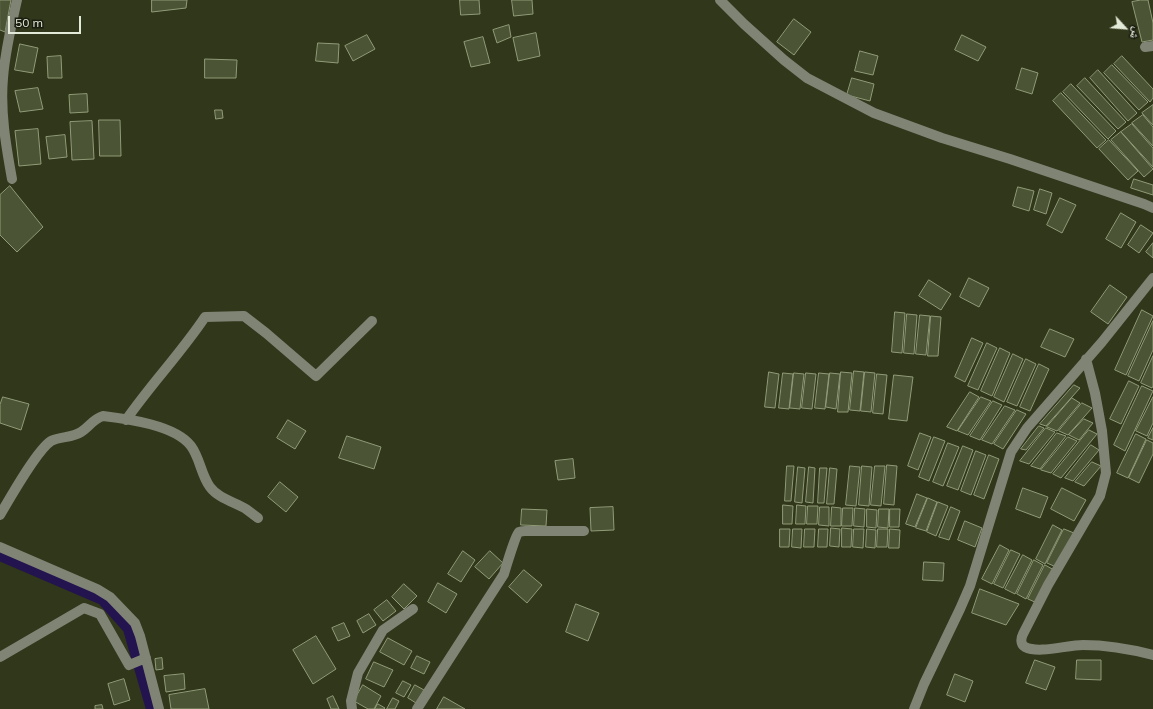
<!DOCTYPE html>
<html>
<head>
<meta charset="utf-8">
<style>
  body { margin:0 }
  #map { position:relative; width:1153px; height:709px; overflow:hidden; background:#30371a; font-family:Mulish,"Noto Naskh Arabic",sans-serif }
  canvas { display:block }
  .north { position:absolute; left:1105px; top:8px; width:40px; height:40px; -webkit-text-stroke:3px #191d10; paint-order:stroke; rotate:116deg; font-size:11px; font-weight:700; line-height:16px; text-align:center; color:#e4ead8 }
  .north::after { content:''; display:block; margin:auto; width:14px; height:18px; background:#e4ead8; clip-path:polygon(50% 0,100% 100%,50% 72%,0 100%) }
  .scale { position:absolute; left:8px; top:16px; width:73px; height:18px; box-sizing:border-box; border:2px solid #e4ead8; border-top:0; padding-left:5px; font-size:12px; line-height:14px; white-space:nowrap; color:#e4ead8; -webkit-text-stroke:3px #191d10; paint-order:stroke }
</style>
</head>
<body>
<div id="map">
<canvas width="1153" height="709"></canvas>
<div class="north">ش</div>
<div class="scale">50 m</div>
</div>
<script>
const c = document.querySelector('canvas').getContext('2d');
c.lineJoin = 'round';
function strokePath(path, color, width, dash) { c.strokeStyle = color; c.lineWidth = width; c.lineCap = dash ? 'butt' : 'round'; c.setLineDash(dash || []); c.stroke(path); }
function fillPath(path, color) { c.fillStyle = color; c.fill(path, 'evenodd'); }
strokePath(new Path2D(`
  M0,556L102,600L128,629L151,709`), '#23134e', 10);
const building = new Path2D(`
  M0,0H11L5,32L0,30Z
  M152,0H187L186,8L152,12Z
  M460,0H479L480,14L461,15Z
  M512,0H532L533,14L514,16Z
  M1141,0H1148L1153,23V40L1142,42L1132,2Z
  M794,19L811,32L794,55L777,42Z
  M509,25L511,37L497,43L493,30Z
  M536,33L540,56L518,61L513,38Z
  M367,35L375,49L353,61L345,46Z
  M962,35L986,47L978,61L955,50Z
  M483,37L490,63L471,67L464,42Z
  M318,43L339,44L338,63L316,61Z
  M20,44L38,48L33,73L15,70Z
  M860,51L878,56L873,75L855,71Z
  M61,56L62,78H48L47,57Z
  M1122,56L1153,89V98L1150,102L1114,64Z
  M205,59L237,60L236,78H205Z
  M1112,65L1148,102L1139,110L1104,73Z
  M1022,68L1038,73L1032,94L1016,89Z
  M1098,70L1137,113L1128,121L1090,78Z
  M852,78L874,84L870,101L847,95Z
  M1085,78L1126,122L1118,129L1077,86Z
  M1071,84L1116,131L1108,139L1063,92Z
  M38,88L43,109L20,112L15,91Z
  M1061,93L1106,140L1097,148L1053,101Z
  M87,94L88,112L70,113L69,95Z
  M1153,105V125L1142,113Z
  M215,110H222L223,118L216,119Z
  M1143,115L1153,127V146L1132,123Z
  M99,120H120L121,156H100Z
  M92,121L94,159L72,160L70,122Z
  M1132,124L1153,148V167L1121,132Z
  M38,129L41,164L19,166L15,131Z
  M1121,132L1153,169L1144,177L1111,140Z
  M65,135L67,157L49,159L46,137Z
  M1109,140L1138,171L1128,180L1099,149Z
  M1134,179L1153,185V195L1131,188Z
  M10,186L43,227L17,252L0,235V195Z
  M1018,187L1034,191L1029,211L1013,206Z
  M1040,189L1052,193L1046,214L1034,210Z
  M1060,198L1076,205L1062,233L1047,225Z
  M1121,213L1136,222L1121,248L1106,239Z
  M1141,225L1153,233L1139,253L1128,245Z
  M1153,243V258L1146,252Z
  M969,278L989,288L979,307L960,297Z
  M929,280L951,294L941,310L919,296Z
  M1110,285L1127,297L1108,324L1091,312Z
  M1142,310L1153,316L1126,375L1115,370Z
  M895,312L905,313L902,353L892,352Z
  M907,314L917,315L914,354L904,353Z
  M920,315L930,316L926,355L916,354Z
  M931,316L941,317L938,356H928Z
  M1153,321V350L1139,381L1128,376Z
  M1050,329L1074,339L1065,357L1041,347Z
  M972,338L983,343L965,382L955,377Z
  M987,343L997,348L978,390L968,386Z
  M1000,348L1010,353L992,396L981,391Z
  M1013,354L1023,359L1004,402L994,397Z
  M1153,356V386L1152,388L1141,383Z
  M1026,359L1036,364L1017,406L1007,402Z
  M1039,364L1049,369L1030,411L1020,407Z
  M854,371L864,372L860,411L850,410Z
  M769,372L779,374L775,408L765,407Z
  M841,372L852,373L848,412H838Z
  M865,372L875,373L871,412L861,411Z
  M783,373L793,374L789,409L779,408Z
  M794,373L804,374L800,409L790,408Z
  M806,373L816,374L812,409L802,408Z
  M819,373L829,374L825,409L815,408Z
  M830,373L840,374L836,409L826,407Z
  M877,374L887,375L883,414L873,413Z
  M894,375L913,377L907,421L889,419Z
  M1129,381L1139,386L1121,424L1110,419Z
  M1074,385L1080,388L1046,426L1040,424Z
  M1142,386L1153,391L1125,451L1114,445Z
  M970,392L979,397L957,431L947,427Z
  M3,397L29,404L21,430L0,423V405Z
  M981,397L991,401L968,435L958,431Z
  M1153,397V423L1147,436L1136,431Z
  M1072,398L1080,403L1057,431L1047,427Z
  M993,401L1002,405L980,440L970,436Z
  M1082,403L1092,408L1068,435L1059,431Z
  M1005,406L1015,410L992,444L982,440Z
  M1017,410L1026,414L1003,449L994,444Z
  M1084,419L1093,423L1079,440L1069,435Z
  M288,420L306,431L295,449L277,438Z
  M1039,426L1044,428L1026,450L1021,449Z
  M1046,428L1055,432L1029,464L1020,461Z
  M1153,428V440L1148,438Z
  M1089,430L1097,434L1061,478L1053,474Z
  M920,433L931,437L918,470L908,466Z
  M1057,433L1066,436L1040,469L1031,466Z
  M1136,434L1146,439L1128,478L1117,473Z
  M347,436L381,447L374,469L339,458Z
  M934,437L945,441L929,481L919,477Z
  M1068,437L1077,441L1051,473L1041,470Z
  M1147,440L1153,443V454L1139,483L1129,478Z
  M948,443L959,447L943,486L933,482Z
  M1091,445L1099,450L1073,481L1065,478Z
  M963,446L973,450L958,490L947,486Z
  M976,451L986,455L971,495L961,491Z
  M989,455L999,459L984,499L974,495Z
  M573,459L575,478L558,480L555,461Z
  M1092,462L1101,466L1084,486L1075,482Z
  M887,465L897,466L894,505L884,504Z
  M787,466H794L791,501H785Z
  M850,466L860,467L856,506L846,505Z
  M862,466L872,467L869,506L859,505Z
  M875,466H885L881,506L871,505Z
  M798,467L805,468L802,503L795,502Z
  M809,467L815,468L813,503L806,502Z
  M820,468H827L824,503H818Z
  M830,468L837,469L834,504H827Z
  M280,482L298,497L286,512L268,497Z
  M1023,488L1048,497L1040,518L1016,509Z
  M1062,488L1086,500L1074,521L1051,509Z
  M917,494L927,498L915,527L906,524Z
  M928,498L937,502L926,531L916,528Z
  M938,502L948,506L936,536L927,532Z
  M783,505L793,506L792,524H783Z
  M797,505L806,506L805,524H796Z
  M808,506H818L817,524H807Z
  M613,507L614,530L591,531L590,508Z
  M820,507H829V526L819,525Z
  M832,507L841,508V526H831Z
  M951,507L960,511L949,540L939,537Z
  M843,508H853L852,526H842Z
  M855,508L865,509L864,527L854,526Z
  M522,509L547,510L546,526L521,525Z
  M867,509L877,510L876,528L867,527Z
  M879,509H889L888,528L878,527Z
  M890,509H900L899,527H890Z
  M965,521L982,528L975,547L958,540Z
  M1053,525L1062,530L1045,564L1036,559Z
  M831,528L840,529L839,547L830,546Z
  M842,528L852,529L851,547H842Z
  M780,529H790L789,547H780Z
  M793,529H802L801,548L792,547Z
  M805,529H815L814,547H804Z
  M819,529H828L827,547H818Z
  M854,529H864L863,548L853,547Z
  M867,529L876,530L875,548L866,547Z
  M878,529H888L887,547H877Z
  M890,529L900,530L899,548H889Z
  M1064,529L1074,533L1056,567L1047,563Z
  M1000,545L1009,550L992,584L982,579Z
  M1011,550L1020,554L1003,588L994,584Z
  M463,551L475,560L461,582L448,574Z
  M490,551L503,563L489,579L475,567Z
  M1023,555L1032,560L1015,594L1005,589Z
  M1034,560L1043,565L1026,599L1017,594Z
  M924,562L944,563L943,581L923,580Z
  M1045,565L1054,570L1037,603L1028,599Z
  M524,570L542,585L527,603L509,587Z
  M438,583L457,594L446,613L428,602Z
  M404,584L417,596L404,609L392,597Z
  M980,589L1019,604L1006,625L972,613Z
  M387,600L396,611L383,621L374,610Z
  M576,604L599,613L588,641L566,632Z
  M369,614L376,625L363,633L357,621Z
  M344,623L350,636L338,641L332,628Z
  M316,636L336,669L313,684L293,650Z
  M388,638L412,651L404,665L380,652Z
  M417,656L430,662L424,674L411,668Z
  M162,658L163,669L156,670L155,659Z
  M1035,660L1055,667L1046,690L1026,683Z
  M1077,660H1101V680L1076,679Z
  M374,662L393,670L384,687L366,679Z
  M184,674L185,689L166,692L164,676Z
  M955,674L973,681L965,702L947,695Z
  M124,679L130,700L114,705L108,684Z
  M403,681L411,685L404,697L396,693Z
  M363,685L381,696L374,709H368L354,701Z
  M415,685L424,690L416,703L408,698Z
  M205,689L209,709H171L169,695Z
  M333,696L339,709H331L327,699Z
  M444,697L465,709H437Z
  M393,698L399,701L395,709H387Z
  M378,704L385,708L384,709H375Z
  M102,705L103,709H95V706Z`);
fillPath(building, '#4b5435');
strokePath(building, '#919b79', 1);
strokePath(new Path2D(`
  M720,0L744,24L784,60L807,78L874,113L942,138L1010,159L1144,204L1153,208
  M1145,47L1153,46
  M12,179C6,146 0,112 3,78C5,52 11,26 17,0
  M1086,359L1095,393L1102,431L1106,473L1100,496L1048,585L1023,634C1021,638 1020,644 1025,647C1039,654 1067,645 1083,645C1107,645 1130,649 1153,655
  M126,420C151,384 181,353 205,317L244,316L266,333L316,376L372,321
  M0,515C10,498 37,450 51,441C61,436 72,438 81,432C89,427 93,419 103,416C128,419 175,425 191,446C200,458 201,475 210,487C218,498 234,502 246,509C250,512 254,515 258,518
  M0,547L97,589L110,597L135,623L140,636L159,709
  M0,657L84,608L100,614L129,665L146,658
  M352,709L351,701L358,673L383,630L413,609
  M417,709L504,574C506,567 516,534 519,532C521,531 523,531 525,531H584
  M914,709L924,684L960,609L970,586L1011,452L1027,428L1102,342L1153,278`), '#808475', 10);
</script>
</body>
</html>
